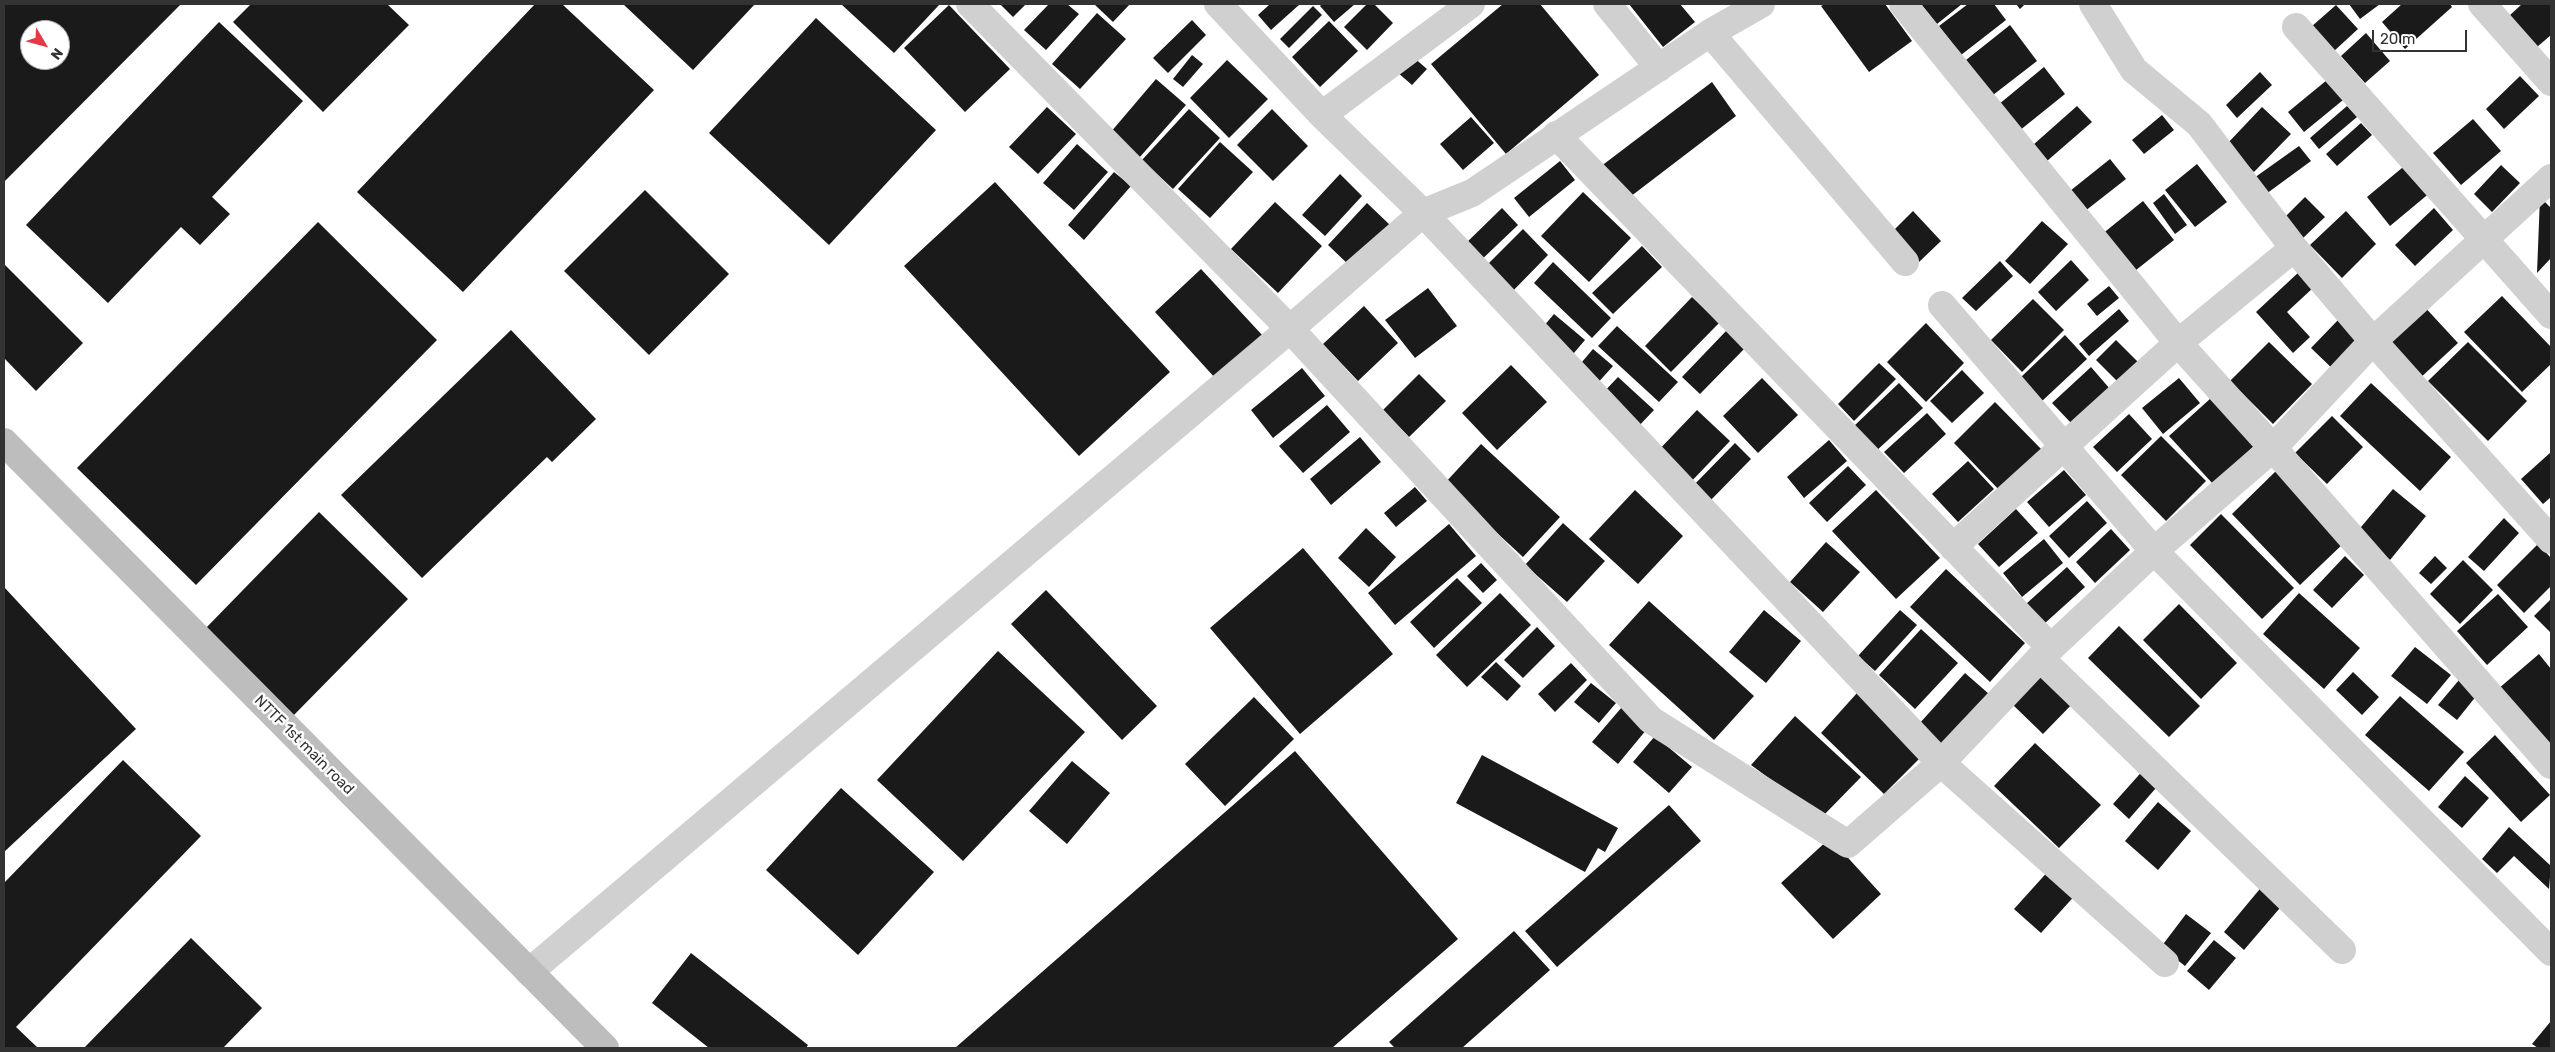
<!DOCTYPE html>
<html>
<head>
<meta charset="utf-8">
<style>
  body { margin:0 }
  #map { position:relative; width:2555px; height:1052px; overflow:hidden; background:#fff; font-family:Rubik,sans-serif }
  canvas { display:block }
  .frame { position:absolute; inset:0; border:5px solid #333; pointer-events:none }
  .north { position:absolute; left:20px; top:20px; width:50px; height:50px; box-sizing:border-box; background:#fff; border:1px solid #adadad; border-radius:50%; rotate:127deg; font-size:14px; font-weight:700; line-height:20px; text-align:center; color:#333 }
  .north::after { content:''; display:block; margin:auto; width:18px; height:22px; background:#e63946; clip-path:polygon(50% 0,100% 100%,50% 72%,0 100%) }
  .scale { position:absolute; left:2372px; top:30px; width:95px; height:22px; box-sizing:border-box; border:2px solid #333; border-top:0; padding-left:6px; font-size:15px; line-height:18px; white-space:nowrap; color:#333; -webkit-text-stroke:4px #fff; paint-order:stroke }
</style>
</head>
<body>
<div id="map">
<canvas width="2555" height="1052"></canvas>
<div class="frame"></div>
<div class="north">N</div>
<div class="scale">20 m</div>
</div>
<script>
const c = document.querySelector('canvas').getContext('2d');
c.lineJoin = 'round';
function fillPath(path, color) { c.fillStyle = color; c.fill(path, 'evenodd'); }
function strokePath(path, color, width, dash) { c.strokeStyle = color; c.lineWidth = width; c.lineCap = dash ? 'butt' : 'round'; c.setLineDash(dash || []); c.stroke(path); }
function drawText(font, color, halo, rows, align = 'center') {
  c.font = font + ' Rubik,sans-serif'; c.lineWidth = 5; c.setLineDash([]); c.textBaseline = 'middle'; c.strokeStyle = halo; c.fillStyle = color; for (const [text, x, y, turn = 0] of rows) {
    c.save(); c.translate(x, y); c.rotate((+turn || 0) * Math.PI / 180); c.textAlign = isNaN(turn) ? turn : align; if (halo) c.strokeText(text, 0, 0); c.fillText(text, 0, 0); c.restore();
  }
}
fillPath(new Path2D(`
  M4,4H181L4,182ZM30,30H60V60H30Z
  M251,4H387L409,25L323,112L233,22Z
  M535,4H562L654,90L463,292L357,192Z
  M623,4H755L693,70Z
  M841,4H940L894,53Z
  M1000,4H1026L1013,17Z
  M1049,4H1067L1079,14L1046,50L1024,30Z
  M1094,4H1130L1113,22Z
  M1270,4H1300L1271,30L1258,15Z
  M1322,4H1355L1334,22L1320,6Z
  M1367,4H1374L1393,23L1367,50L1344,27Z
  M1503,4H1540L1599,75L1506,154L1431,64Z
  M1629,4H1680L1695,22L1663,47Z
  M1825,4H1885L1912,41L1869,72L1821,6Z
  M1921,4H1962L1937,24Z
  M1968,4H1994L2006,20L1961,55L1939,26Z
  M2016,4H2025L2020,9Z
  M2349,4H2380L2360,19Z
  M2402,4H2450L2452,7L2405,49L2382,22Z
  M2522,4H2551V35L2537,47L2509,16Z
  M949,5L1010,69L965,112L904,48Z
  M2336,5L2358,29L2333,52L2311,27Z
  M1313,6L1322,15L1289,48L1280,39Z
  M1097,13L1126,39L1080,89L1052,64Z
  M816,18L936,130L829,245L709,133Z
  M1192,20L1206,35L1168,73L1153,58Z
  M1329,21L1358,51L1320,87L1292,57Z
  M219,22L303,101L212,197L230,214L200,245L181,227L108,303L26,225Z
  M2010,25L2037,61L1993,95L1966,60Z
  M2366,33L2390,61L2365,83L2341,56Z
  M1192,55L1203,64L1183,87L1173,79Z
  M1412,56L1427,69L1412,85L1397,72Z
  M1227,60L1268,99L1229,138L1190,98Z
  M2044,67L2065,94L2019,131L1998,105Z
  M2260,72L2272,85L2237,118L2226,105Z
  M2520,76L2539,96L2504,129L2486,109Z
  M1156,79L1186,105L1139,158L1110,133Z
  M2327,80L2343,100L2304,132L2288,112Z
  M1712,82L1736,116L1626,200L1600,167Z
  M2077,106L2092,122L2047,161L2033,145Z
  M2347,106L2357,117L2319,149L2310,138Z
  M1047,107L1076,134L1038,174L1009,147Z
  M2262,107L2291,134L2254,172L2226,145Z
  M1189,109L1220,138L1173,189L1142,160Z
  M1272,109L1308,146L1273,181L1237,145Z
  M2162,115L2174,130L2144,154L2132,140Z
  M1471,117L1494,143L1463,170L1440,144Z
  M2473,119L2501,151L2461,185L2433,153Z
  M2361,123L2372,135L2337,166L2326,154Z
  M1220,142L1253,172L1210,218L1178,189Z
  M1077,144L1108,172L1074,210L1043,183Z
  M2299,146L2311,161L2266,194L2254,178Z
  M2110,159L2126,179L2080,215L2065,195Z
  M1560,161L1575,180L1529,217L1514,198Z
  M2408,163L2432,191L2390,226L2367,197Z
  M2197,164L2227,202L2195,227L2165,190Z
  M2501,165L2520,183L2492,212L2474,194Z
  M1114,172L1131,186L1084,240L1068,225Z
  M1340,174L1362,196L1325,236L1302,215Z
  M995,182L1170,372L1079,456L904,266Z
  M645,190L729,274L649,355L564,271Z
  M1583,192L1631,238L1589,282L1541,236Z
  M2164,194L2187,225L2175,234L2153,203Z
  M2305,197L2325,217L2303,238L2284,218Z
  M2540,197L2551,208V258L2537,273Z
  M2143,201L2174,240L2131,274L2101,235Z
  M1275,202L1322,246L1278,293L1231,249Z
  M1367,203L1390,225L1351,267L1328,245Z
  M1502,208L1518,225L1477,264L1461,248Z
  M2434,208L2453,230L2415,266L2395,245Z
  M1913,211L1941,241L1918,263L1890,234Z
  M2346,211L2376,244L2342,278L2310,245Z
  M2042,221L2068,244L2030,284L2005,261Z
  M318,222L437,340L196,585L77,468Z
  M1523,229L1548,255L1506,298L1480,272Z
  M1642,246L1662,267L1613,314L1592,293Z
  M2071,260L2089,280L2056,311L2038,292Z
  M2000,261L2013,276L1976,311L1962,298Z
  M1553,262L1611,318L1592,338L1534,283Z
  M4,264L83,343L36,391L4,358Z
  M1201,269L1263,336L1216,379L1155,312Z
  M2300,271L2314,287L2287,312L2310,337L2293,353L2256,312Z
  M2109,286L2119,298L2097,316L2087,304Z
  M1428,288L1457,326L1415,358L1385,320Z
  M2502,296L2551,347V364L2522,392L2464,332Z
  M1692,297L1719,323L1671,372L1645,346Z
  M2033,299L2064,330L2022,372L1991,340Z
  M2421,303L2458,343L2418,380L2381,341Z
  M1364,306L1398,343L1358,381L1323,344Z
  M2119,309L2129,321L2089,356L2079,344Z
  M1554,314L1585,340L1568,360L1538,333Z
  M2339,319L2366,345L2338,374L2311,348Z
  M1926,323L1964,363L1926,402L1887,362Z
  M1617,326L1678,382L1659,402L1598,346Z
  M511,330L596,419L552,462L547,457L422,578L341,495Z
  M1727,330L1745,348L1700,394L1682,377Z
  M2065,335L2087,359L2041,402L2019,379Z
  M2116,340L2142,366L2122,386L2096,360Z
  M2269,342L2312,384L2273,424L2230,381Z
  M2468,342L2527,401L2488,441L2428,381Z
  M1593,349L1613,366L1595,386L1576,369Z
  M1879,363L1896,379L1854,421L1838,404Z
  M1511,365L1547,402L1497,450L1462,413Z
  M2091,367L2110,389L2072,424L2052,403Z
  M1302,368L1325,396L1273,438L1251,410Z
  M1962,370L1984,393L1952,423L1930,401Z
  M1419,374L1446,401L1409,437L1383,410Z
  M1618,377L1654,410L1636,429L1600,396Z
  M1762,378L1798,415L1758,453L1723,416Z
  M2179,378L2200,403L2163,434L2142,408Z
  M1899,383L1923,408L1875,452L1853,427Z
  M2371,383L2451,457L2420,491L2340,416Z
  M2211,398L2255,445L2213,484L2169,436Z
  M1995,402L2044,452L2002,493L1954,443Z
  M1327,405L1350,432L1303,473L1279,446Z
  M1697,410L1730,441L1687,486L1654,455Z
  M1927,413L1946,434L1904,473L1884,452Z
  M2129,414L2152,439L2117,472L2093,447Z
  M2332,416L2363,447L2327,484L2295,453Z
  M2161,436L2206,481L2166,521L2121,475Z
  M1360,437L1381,462L1331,505L1310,479Z
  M1829,440L1847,461L1804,498L1787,477Z
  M1735,443L1751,459L1707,504L1691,488Z
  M1481,444L1560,517L1523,557L1444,484Z
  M2551,452V497L2543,504L2521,479Z
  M1968,461L1994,489L1958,522L1932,494Z
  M1848,466L1866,485L1827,522L1809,503Z
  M2064,470L2086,495L2049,527L2027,502Z
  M2277,470L2346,541L2300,585L2232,514Z
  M1415,487L1427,501L1396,527L1384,513Z
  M2393,489L2426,516L2390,560L2356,533Z
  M1635,490L1683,536L1638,584L1589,539Z
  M1876,490L1940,558L1896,599L1832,531Z
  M2087,501L2107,523L2069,558L2049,536Z
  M2016,509L2038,533L1999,567L1978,544Z
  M319,512L408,599L292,717L204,630Z
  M2221,514L2294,588L2262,619L2190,545Z
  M2504,518L2519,533L2484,571L2468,557Z
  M1563,523L1605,561L1567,602L1525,565Z
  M1449,524L1476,556L1395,625L1368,593Z
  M1366,528L1396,557L1369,587L1338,558Z
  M2111,529L2130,550L2095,583L2076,562Z
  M2044,539L2063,563L2022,597L2003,573Z
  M1826,542L1860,572L1823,612L1790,582Z
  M2538,544L2551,558V586L2524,613L2497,585Z
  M1303,548L1393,654L1300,734L1210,628Z
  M2345,556L2364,575L2332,608L2313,590Z
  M2435,556L2447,568L2431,584L2419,573Z
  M2463,560L2493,590L2460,624L2430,594Z
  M1481,563L1497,580L1483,593L1467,576Z
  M2067,567L2085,587L2044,624L2026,604Z
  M1946,569L2025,643L1990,682L1910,607Z
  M1457,578L1482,603L1434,648L1410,622Z
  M4,587L136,729L4,852Z
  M1046,590L1157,706L1122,740L1011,624Z
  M1500,593L1531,625L1467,687L1436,655Z
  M2299,593L2360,648L2324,689L2263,634Z
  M2498,594L2528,627L2487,665L2457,631Z
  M2551,599V633L2534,616Z
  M1649,601L1754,696L1714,740L1609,645Z
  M2179,604L2237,663L2201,699L2143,640Z
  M1764,610L1801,641L1766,683L1729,652Z
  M1900,610L1917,625L1875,671L1858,656Z
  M2119,626L2200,706L2169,737L2088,658Z
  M1537,627L1555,646L1523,678L1504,660Z
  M1921,629L1958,663L1915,709L1879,675Z
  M2415,647L2451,675L2427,704L2391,676Z
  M998,651L1085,732L963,861L877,780Z
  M2539,654L2551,669V752L2498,689Z
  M1496,662L1521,686L1507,701L1481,677Z
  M1571,663L1587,680L1555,712L1538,694Z
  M2047,669L2078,698L2043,734L2012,704Z
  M2353,672L2379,697L2362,715L2336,690Z
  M1965,673L1989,694L1943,746L1919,724Z
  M2459,680L2477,695L2457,720L2438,705Z
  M1591,683L1616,703L1599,723L1574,702Z
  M1857,693L1923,755L1884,794L1821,733Z
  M2400,696L2464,752L2429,791L2365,735Z
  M1254,697L1294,739L1225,806L1185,764Z
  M1622,707L1647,729L1618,764L1592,742Z
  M1795,716L1861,777L1822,817L1751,765Z
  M2495,735L2550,795L2521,822L2466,763Z
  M1655,736L1692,767L1669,793L1633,762Z
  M2035,743L2101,805L2059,848L1994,786Z
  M1295,751L1458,939L1332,1048H955Z
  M1482,755L1618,828L1605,852L1598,848L1585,872L1456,803Z
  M123,760L201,836L16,1027L38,1048H4V883Z
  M1072,761L1110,793L1067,844L1029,811Z
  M2146,767L2162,781L2129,819L2113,804Z
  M2465,776L2489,798L2462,828L2438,807Z
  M841,788L934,872L858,955L766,870Z
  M2158,802L2191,831L2158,870L2125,841Z
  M1669,805L1701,841L1557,967L1525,931Z
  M2509,827L2551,866L2549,889L2514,856L2497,873L2482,859Z
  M1830,838L1881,894L1833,939L1781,883Z
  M2051,868L2078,892L2041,933L2014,909Z
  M2264,884L2285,902L2244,950L2224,932Z
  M2186,914L2211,933L2185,966L2161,947Z
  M1514,931L1550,970L1462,1048H1395L1389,1042Z
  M191,938L262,1008L223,1048H84Z
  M2214,940L2236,958L2209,990L2187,971Z
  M691,953L808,1045L806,1048H709L652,1003Z
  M2551,1021V1048H2538L2532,1044Z`), '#1a1a1a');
strokePath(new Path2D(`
  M970,4L1290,329L1651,720L1848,844L1941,763L2040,658L2154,551L2273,448L2373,341L2551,178
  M1218,4L1322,115L1423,213L1941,763L2165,963
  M1607,4L1659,68
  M1903,4L2178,343L2273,448L2551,765
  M2093,4L2134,70L2199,124L2294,248L2373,341L2551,540
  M2482,4L2551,82
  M2296,27L2551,315
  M1711,34L1905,262
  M1322,115L1471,4
  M1556,135L2051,648
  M1942,305L2154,551L2551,952
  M1953,547L2178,343L2294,248
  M2040,658L2342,950
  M529,972L1290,329L1423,213L1472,193L1710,33L1761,4`), '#d0d0d0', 28);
strokePath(new Path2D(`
  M4,442L605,1048`), '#bdbdbd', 28);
drawText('15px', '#333', '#fff', [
  ["NTTF 1st main road",304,745,45]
]);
</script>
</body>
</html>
